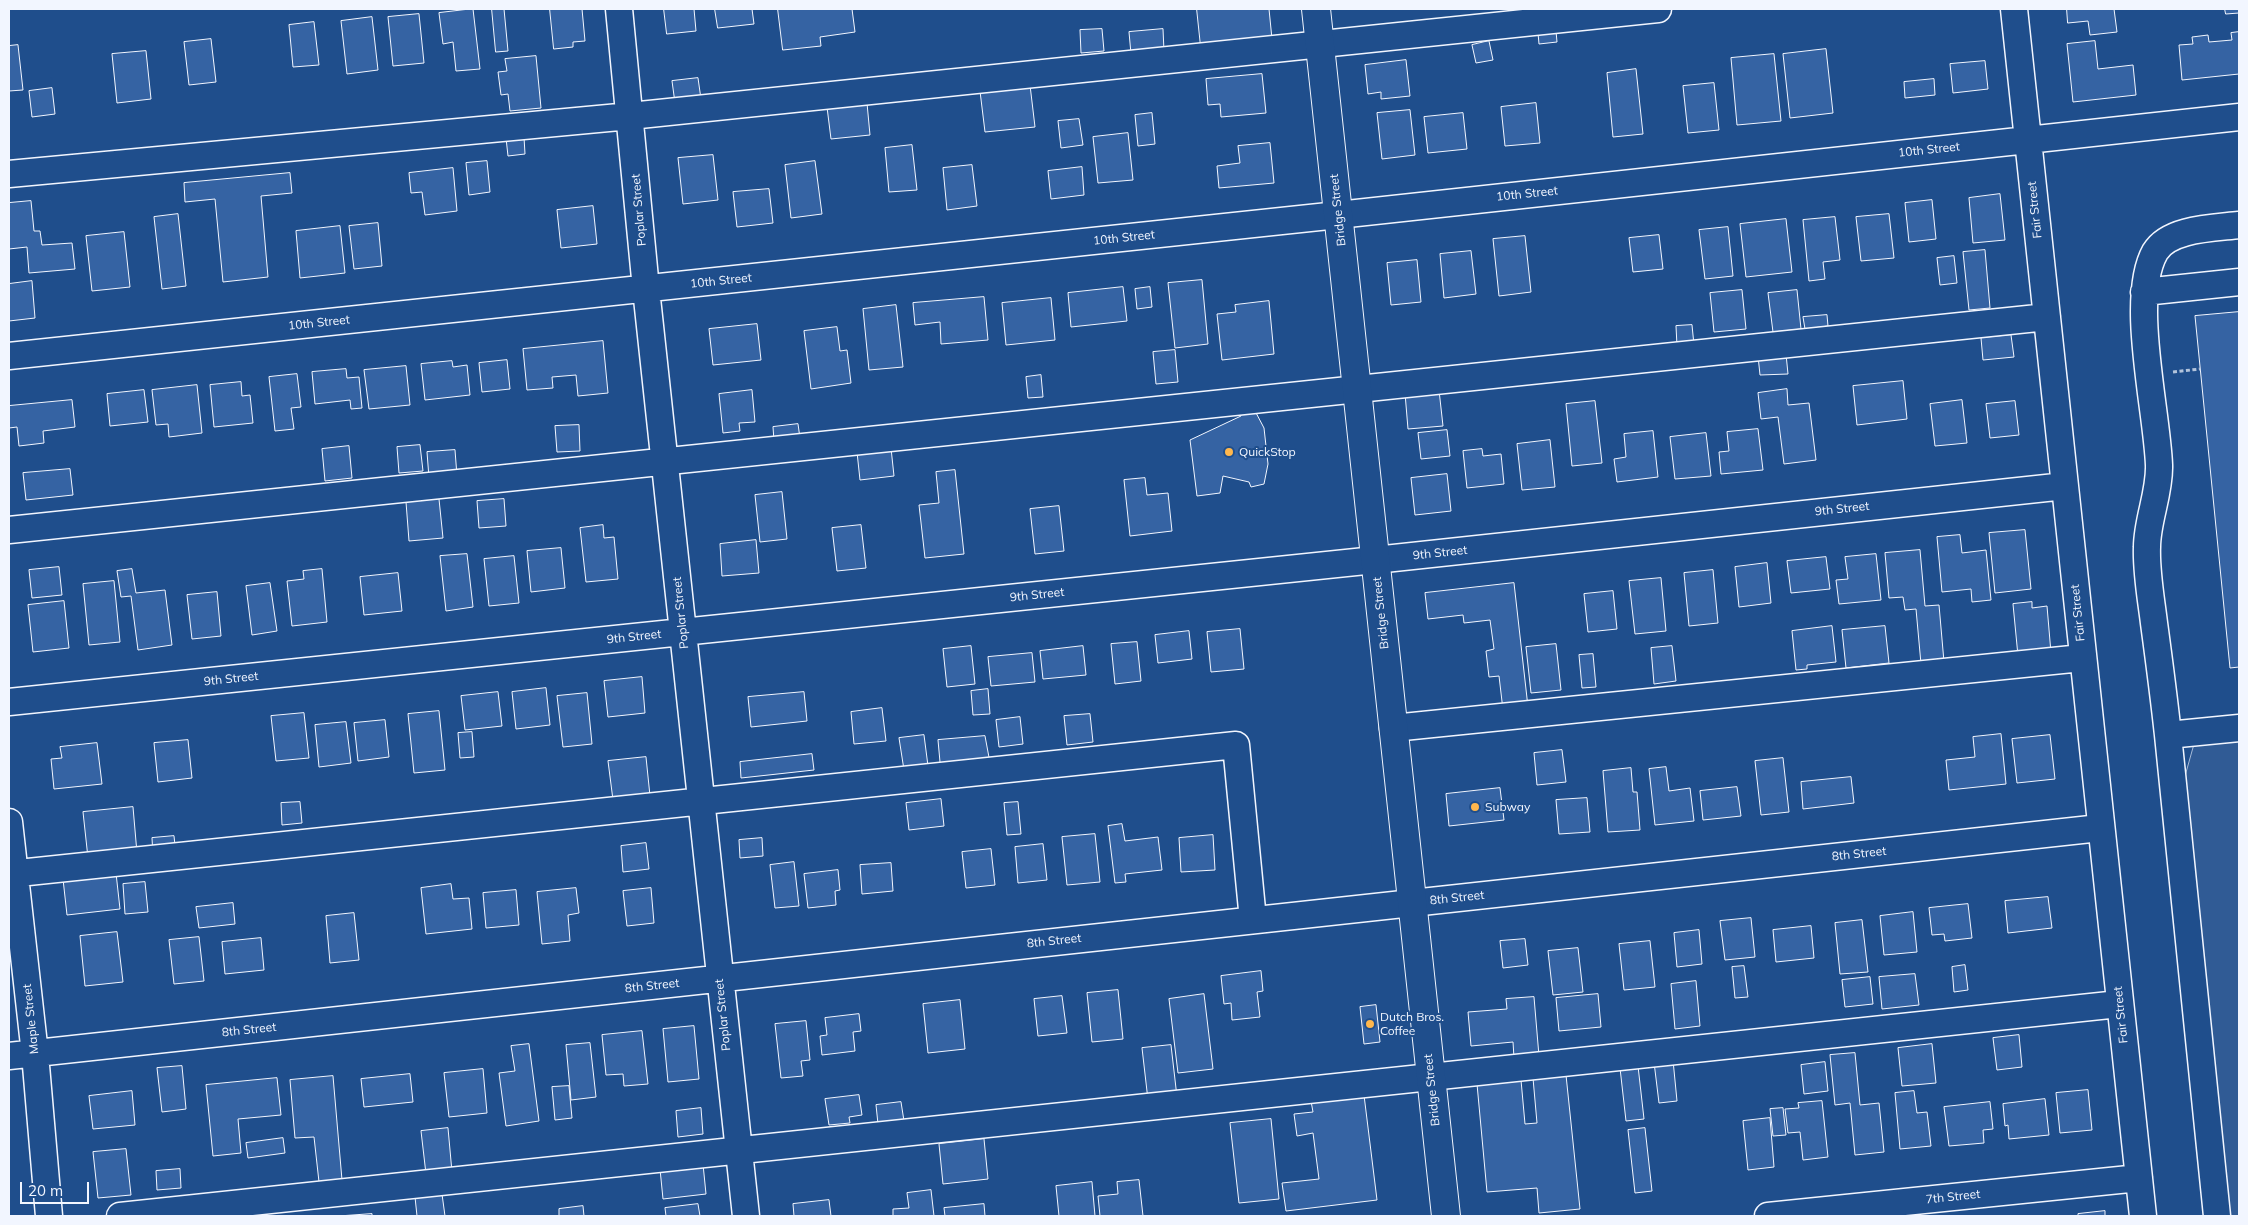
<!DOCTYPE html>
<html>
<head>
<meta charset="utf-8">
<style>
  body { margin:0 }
  #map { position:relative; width:2248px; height:1225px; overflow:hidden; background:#1f4e8c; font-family:Mulish,sans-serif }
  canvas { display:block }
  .frame { position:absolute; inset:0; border:10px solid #f2f6ff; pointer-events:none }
  .scale { position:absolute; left:20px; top:1182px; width:69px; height:22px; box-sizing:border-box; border:2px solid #f2f6ff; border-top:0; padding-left:6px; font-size:15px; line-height:18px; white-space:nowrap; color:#f2f6ff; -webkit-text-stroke:4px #1f4e8c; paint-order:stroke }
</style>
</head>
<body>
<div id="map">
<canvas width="2248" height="1225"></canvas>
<div class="frame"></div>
<div class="scale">20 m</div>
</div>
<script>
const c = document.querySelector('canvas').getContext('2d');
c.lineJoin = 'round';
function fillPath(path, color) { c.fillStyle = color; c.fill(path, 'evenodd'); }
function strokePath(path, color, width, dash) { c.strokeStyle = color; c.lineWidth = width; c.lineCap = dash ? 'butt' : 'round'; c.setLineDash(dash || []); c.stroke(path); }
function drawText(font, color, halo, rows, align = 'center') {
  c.font = font + ' Mulish,sans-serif'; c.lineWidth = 4; c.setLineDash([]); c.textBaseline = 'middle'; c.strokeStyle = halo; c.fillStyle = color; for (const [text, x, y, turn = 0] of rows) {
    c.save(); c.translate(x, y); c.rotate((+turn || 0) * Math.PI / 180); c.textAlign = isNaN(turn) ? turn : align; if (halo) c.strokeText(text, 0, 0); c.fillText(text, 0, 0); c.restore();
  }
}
const parking = new Path2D(`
  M2239,738V1216H2228L2185,776L2194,744Z`);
fillPath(parking, '#305b95');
strokePath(parking, '#a8bbd7', 1);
const building = new Path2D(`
  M473,9L480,69L456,71L453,42L443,44L439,13Z
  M492,9H504L508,51L496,52Z
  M550,9H582L585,41L573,42V47L554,49Z
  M664,9H694L696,31L667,34Z
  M715,9H752L754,24L718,28Z
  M778,9H852L855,32L820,37L821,46L783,50Z
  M1197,9H1269L1272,39L1201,47Z
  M2067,9H2114L2117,32L2090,35L2088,21L2068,23Z
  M2225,9H2239V13L2226,14Z
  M419,14L424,63L393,66L388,17Z
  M372,17L378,70L347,74L341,21Z
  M314,22L319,65L293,67L289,25Z
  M1102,29L1104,51L1081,53L1080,30Z
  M1163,29L1164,51L1131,54L1129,32Z
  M1556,31L1557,42L1539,44L1538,33Z
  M2239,32V74L2182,80L2179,45L2193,44L2192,37L2208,35L2209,42L2232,40L2231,33Z
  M211,39L216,82L189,85L184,42Z
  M1489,41L1493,60L1476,63L1472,45Z
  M2095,41L2098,69L2133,65L2136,95L2073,102L2067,44Z
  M18,45L23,90L9,91V46Z
  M1826,49L1833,113L1790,118L1783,54Z
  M146,51L151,99L117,103L112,54Z
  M1774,54L1781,121L1737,125L1731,58Z
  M536,56L541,108L510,111L508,94L501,95L498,72L507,71L505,59Z
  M1406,60L1410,96L1381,99V92L1368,94L1365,65Z
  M1985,61L1988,89L1953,93L1950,64Z
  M1636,69L1643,134L1613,137L1607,73Z
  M1262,74L1266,113L1221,117L1220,104L1208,105L1206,79Z
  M698,78L701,99L675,103L672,81Z
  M1934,79L1935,95L1905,98L1904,82Z
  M1714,83L1719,130L1688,133L1683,86Z
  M1030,85L1035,127L985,132L980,91Z
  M52,88L55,114L32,117L29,91Z
  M867,103L870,135L831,139L827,107Z
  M1536,103L1540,143L1505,146L1501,107Z
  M1410,110L1415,155L1382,159L1377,113Z
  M1152,113L1155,144L1138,146L1135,115Z
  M1463,113L1467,149L1428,153L1424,117Z
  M1079,119L1083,145L1061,148L1058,121Z
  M1128,133L1133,180L1098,183L1093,137Z
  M524,137L525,154L508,156L506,138Z
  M1270,143L1274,183L1219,188L1217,166L1240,163L1238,146Z
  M912,145L917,190L889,192L885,148Z
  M713,155L718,200L683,204L678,158Z
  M487,161L490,192L469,195L466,163Z
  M815,161L822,214L791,218L785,165Z
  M972,165L977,206L947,210L943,168Z
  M1082,167L1084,195L1051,199L1048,171Z
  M453,168L457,211L425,215L422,192L411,193L409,173Z
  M290,173L292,193L261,196L268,277L223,282L215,199L185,202L184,183Z
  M769,189L773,223L737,227L733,192Z
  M2000,194L2005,240L1973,243L1969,198Z
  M1932,200L1936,239L1909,242L1905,203Z
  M31,201L34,231H40L42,245L72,243L75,269L29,273L27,247L9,249V203Z
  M593,206L597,244L561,248L557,210Z
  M178,214L186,286L162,289L154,217Z
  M1889,214L1894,258L1861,261L1856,217Z
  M1835,217L1840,260L1823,262L1825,279L1809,281L1803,220Z
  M1786,219L1792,272L1746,277L1740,224Z
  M378,223L382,266L354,269L349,226Z
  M340,226L345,273L300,278L296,231Z
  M1728,227L1733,276L1705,279L1699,230Z
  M124,232L130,287L92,291L86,236Z
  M1659,235L1663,269L1633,272L1629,238Z
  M1525,236L1531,292L1499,296L1493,239Z
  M1985,250L1990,308L1969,310L1963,252Z
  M1471,251L1476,294L1444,298L1440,254Z
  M1954,256L1957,283L1940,285L1937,258Z
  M1417,260L1421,302L1391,305L1387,263Z
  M1202,280L1208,344L1175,348L1168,283Z
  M32,281L35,318L9,321V284Z
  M1123,287L1127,321L1071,327L1068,293Z
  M1150,287L1152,307L1137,309L1135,289Z
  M1742,290L1746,329L1714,332L1710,293Z
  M1797,290L1801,329L1773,332L1768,293Z
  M984,297L988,340L941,344L940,322L915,325L913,303Z
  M1051,298L1055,340L1006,345L1002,303Z
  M1269,301L1274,354L1222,360L1217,314L1236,312L1235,305Z
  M896,305L903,367L869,370L863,309Z
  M2239,312V667L2230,668L2195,316Z
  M1827,315L1828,326L1805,329L1803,317Z
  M757,324L761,360L713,365L709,329Z
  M1692,325L1694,345L1677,346L1676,326Z
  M837,327L840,351L847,350L851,383L811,389L804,331Z
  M2011,335L2014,357L1983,360L1981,338Z
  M603,341L608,393L578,396L576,375L552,377L553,388L527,390L523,349Z
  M1175,350L1178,382L1156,384L1153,352Z
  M1786,354L1788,374L1760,375L1758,356Z
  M507,360L510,389L482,392L479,363Z
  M452,361L453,367L467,365L470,395L425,400L421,364Z
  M406,366L410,405L369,409L364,370Z
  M346,369L347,378L359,377L362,408L351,409L350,400L315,404L312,372Z
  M297,374L301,407L291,408L294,429L275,431L269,377Z
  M1041,375L1043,397L1028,398L1026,377Z
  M1903,381L1907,419L1857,425L1853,386Z
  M241,382L242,396L250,395L253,423L214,427L210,385Z
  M197,385L202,433L169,437L168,424L156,425L152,390Z
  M1787,389L1788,405L1809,403L1816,460L1784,464L1778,417L1761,419L1758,393Z
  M144,390L148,422L110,426L107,394Z
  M752,390L755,422L739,423L740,431L723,433L719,394Z
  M1439,390L1443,426L1408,429L1405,393Z
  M72,400L75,427L43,431L44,443L19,446L17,427L9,428V406Z
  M1962,400L1967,443L1935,446L1930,404Z
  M1595,401L1602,463L1572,466L1566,404Z
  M2015,401L2019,435L1990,438L1986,404Z
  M1254,409L1264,428L1268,464L1264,484L1251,487L1249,482L1223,476L1220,493L1197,496L1190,440L1241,416L1240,411Z
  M798,424L800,438L774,441L773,427Z
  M579,425L580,451L557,452L555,426Z
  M1758,429L1763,470L1721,474L1719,452L1729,451L1727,432Z
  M1447,430L1450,456L1421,459L1418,433Z
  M1653,431L1658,477L1617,482L1614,459L1626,457L1624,434Z
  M1706,433L1711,476L1675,479L1670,437Z
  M1550,440L1555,487L1522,490L1517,444Z
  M420,445L423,471L399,473L397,447Z
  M349,446L352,478L325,481L322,449Z
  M891,448L894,476L860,480L857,452Z
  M1482,449L1483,456L1501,454L1504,484L1467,488L1463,451Z
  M455,450L457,476L429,478L427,452Z
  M70,469L73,495L26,500L23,473Z
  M955,470L964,554L925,558L919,505L939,503L936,472Z
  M1447,474L1451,511L1415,515L1411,478Z
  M1145,478L1147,495L1168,493L1172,531L1130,536L1124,480Z
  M782,492L787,539L760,542L755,495Z
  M439,499L443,538L409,541L406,502Z
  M504,499L506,526L479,528L477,501Z
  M1059,506L1064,551L1035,554L1030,509Z
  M603,525L604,538L614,537L618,579L586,582L580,528Z
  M861,525L866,568L837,571L832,528Z
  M2025,530L2031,589L1995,593L1989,533Z
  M1960,535L1962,553L1986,550L1991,600L1972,602L1971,589L1942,592L1937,537Z
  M756,540L759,573L722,576L720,544Z
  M561,548L565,588L531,592L527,551Z
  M1920,550L1925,606L1939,605L1944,662L1921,664L1916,609L1905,610L1903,597L1889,598L1885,553Z
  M467,554L473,607L446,611L440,556Z
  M1876,554L1881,600L1839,604L1836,580L1848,579L1845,557Z
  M514,556L519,603L489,606L484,559Z
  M1826,557L1830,589L1791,593L1787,561Z
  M1767,563L1771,603L1739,607L1735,567Z
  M59,567L62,595L32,598L29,570Z
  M132,569L136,593L165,590L172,645L138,650L131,596L121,597L117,571Z
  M322,569L327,622L292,626L287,581L304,579L303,571Z
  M1713,570L1718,623L1689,626L1684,573Z
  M398,573L402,611L364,615L360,577Z
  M1661,578L1666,631L1635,634L1629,581Z
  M114,581L120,642L89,645L83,584Z
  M270,583L277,631L252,635L246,586Z
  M1514,583L1528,707L1503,710L1499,676L1489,677L1486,651L1494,649L1490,620L1464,623L1463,615L1428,619L1425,593Z
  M1613,591L1617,629L1588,632L1584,594Z
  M217,592L221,636L192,639L187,595Z
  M64,601L69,648L33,652L28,605Z
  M2032,602V608L2047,606L2051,653L2018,656L2013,604Z
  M1832,626L1836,662L1807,665V669L1796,670L1792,631Z
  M1885,626L1889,663L1846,668L1842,630Z
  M1240,629L1244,669L1211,672L1207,632Z
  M1189,631L1192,659L1158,663L1155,635Z
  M1137,642L1141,681L1115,684L1111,644Z
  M1556,644L1561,690L1531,693L1526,647Z
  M971,646L975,684L947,687L943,649Z
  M1083,646L1086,675L1043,679L1040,651Z
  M1672,646L1676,681L1654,684L1651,648Z
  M1032,653L1035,682L991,686L988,657Z
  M1593,654L1596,687L1582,688L1579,655Z
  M642,677L645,713L608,717L604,681Z
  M546,688L550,725L516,729L512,692Z
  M988,689L990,714L973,715L971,691Z
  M498,692L502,726L465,730L461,696Z
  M804,692L807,721L751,727L748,697Z
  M587,693L592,744L563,747L557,696Z
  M882,708L886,741L854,744L851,712Z
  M439,711L445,770L414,773L408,714Z
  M304,713L309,758L276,761L271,716Z
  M1090,714L1093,742L1067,745L1064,716Z
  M1020,717L1023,744L999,747L996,720Z
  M385,720L389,757L358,761L354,723Z
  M346,722L351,763L319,767L315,725Z
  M472,732L474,757L460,758L458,733Z
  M2001,734L2006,784L1949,790L1946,760L1975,757L1973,737Z
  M924,735L928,766L904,770L899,738Z
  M2050,735L2055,779L2017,783L2012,739Z
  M985,736L991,768L941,773L938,740Z
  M188,740L192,778L158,782L154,743Z
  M97,743L102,784L54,789L51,759L62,758L60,747Z
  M1562,750L1566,782L1537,785L1534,753Z
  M812,754L814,770L741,778L740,762Z
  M646,757L650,796L613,800L608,761Z
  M1783,758L1789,812L1761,815L1755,761Z
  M1666,767L1669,791L1690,788L1694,821L1655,825L1649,769Z
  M1631,768L1633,792H1637L1640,830L1608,832L1603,771Z
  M1851,777L1854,803L1803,809L1801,782Z
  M1737,787L1741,816L1703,820L1700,791Z
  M1500,788L1504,820L1449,826L1446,794Z
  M1587,798L1590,832L1559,834L1556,800Z
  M941,799L944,826L909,830L906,803Z
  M300,802L302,823L282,825L281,803Z
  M1018,802L1021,834L1007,835L1004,803Z
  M133,807L137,853L88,858L83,812Z
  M1122,824L1125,841L1158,837L1162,870L1125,874L1126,882L1115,883L1108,826Z
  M1095,834L1100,882L1067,885L1062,837Z
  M1213,835L1215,870L1181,872L1179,838Z
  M174,836L176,854L153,856L152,838Z
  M762,838L763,856L740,858L739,840Z
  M646,843L649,869L623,872L621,846Z
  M1043,844L1047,880L1018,883L1015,847Z
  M991,849L995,885L966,888L962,852Z
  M794,862L799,906L775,908L770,865Z
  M891,863L893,891L862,894L860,865Z
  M838,870L840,890L835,891L836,905L808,908L804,874Z
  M116,873L120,909L67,915L63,879Z
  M145,882L148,912L125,914L123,884Z
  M451,884L453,899L469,898L472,929L426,934L421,888Z
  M576,888L579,913L568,915L570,941L542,944L537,892Z
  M651,888L654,923L627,926L623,891Z
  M516,890L519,925L486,928L483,893Z
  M2048,897L2052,928L2008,933L2005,901Z
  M233,903L235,924L199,928L196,907Z
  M1968,904L1972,938L1945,941L1944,934L1932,935L1929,908Z
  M1913,912L1917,952L1884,955L1880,916Z
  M354,913L359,960L330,963L326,916Z
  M1751,918L1755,957L1725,960L1720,921Z
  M1862,920L1868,972L1840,974L1835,923Z
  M1811,926L1814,958L1776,962L1773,930Z
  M1699,930L1702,964L1677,967L1674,933Z
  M117,932L123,982L85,986L80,936Z
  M199,937L204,981L174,984L169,940Z
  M261,938L264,970L225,974L222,942Z
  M1525,939L1528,965L1503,968L1500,941Z
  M1650,941L1655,987L1624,990L1619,944Z
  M1578,948L1583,992L1553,995L1548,951Z
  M1965,965L1968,990L1954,992L1952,967Z
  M1744,966L1748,997L1735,998L1732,967Z
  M1261,971L1263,991L1257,992L1260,1017L1232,1020L1231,1003L1224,1004L1221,976Z
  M1915,974L1919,1005L1882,1009L1879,977Z
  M1870,977L1873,1004L1845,1007L1842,980Z
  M1696,981L1700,1026L1675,1029L1671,984Z
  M1118,990L1123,1039L1092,1042L1087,993Z
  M1204,994L1213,1069L1178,1073L1169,999Z
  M1598,994L1601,1027L1559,1031L1556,998Z
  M1062,996L1067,1033L1038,1036L1034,999Z
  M1534,997L1539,1056L1514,1058L1513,1042L1471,1046L1468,1012L1507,1009L1506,999Z
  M960,1000L965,1049L928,1053L923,1004Z
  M1376,1005L1380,1042L1364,1044L1360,1007Z
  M859,1014L861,1031L853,1032L855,1051L822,1055L820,1036L827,1035L825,1018Z
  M806,1021L810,1060L801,1061L803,1076L781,1078L775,1024Z
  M694,1026L699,1079L668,1082L663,1029Z
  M642,1031L648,1084L624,1086L623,1074L606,1075L602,1035Z
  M2019,1035L2022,1067L1997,1070L1993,1038Z
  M590,1043L596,1097L571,1100L566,1045Z
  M529,1044L539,1121L506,1126L499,1073L515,1071L511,1046Z
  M1932,1044L1936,1083L1902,1086L1898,1048Z
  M1171,1045L1177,1097L1148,1100L1142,1048Z
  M1855,1053L1860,1105L1879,1103L1884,1152L1855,1155L1850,1103L1835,1105L1830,1055Z
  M1673,1060L1677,1101L1659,1103L1654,1062Z
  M1825,1062L1828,1091L1804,1094L1801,1065Z
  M182,1066L186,1109L162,1112L157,1068Z
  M1638,1066L1644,1119L1626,1121L1620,1068Z
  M483,1069L487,1113L449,1117L444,1073Z
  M410,1074L413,1102L364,1107L361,1079Z
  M1566,1075L1580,1209L1539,1213L1537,1188L1487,1192L1477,1084L1521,1080L1525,1124L1537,1123L1533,1078Z
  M333,1076L342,1180L319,1182L314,1137L295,1138L290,1080Z
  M277,1078L281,1115L238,1119L241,1153L213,1156L206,1085Z
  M569,1086L572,1118L555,1120L552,1087Z
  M2088,1090L2092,1130L2060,1133L2056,1093Z
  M132,1091L135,1125L93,1129L89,1096Z
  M1914,1091L1917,1113L1927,1112L1931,1146L1900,1149L1895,1093Z
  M859,1095L862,1115L849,1117L850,1123L829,1125L825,1099Z
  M1364,1095L1377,1200L1286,1211L1282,1183L1319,1179L1313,1133L1297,1136L1294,1114L1313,1112L1311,1101Z
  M2045,1099L2049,1135L2009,1139L2008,1125L2005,1126L2003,1104Z
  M1822,1101L1828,1157L1803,1160L1800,1132L1788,1133L1785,1109L1799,1108L1798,1103Z
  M901,1102L904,1121L878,1124L876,1105Z
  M1990,1102L1993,1129L1983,1130L1984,1143L1949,1146L1944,1107Z
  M701,1108L703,1134L678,1137L676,1111Z
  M1783,1108L1786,1135L1773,1136L1770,1109Z
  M1770,1118L1774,1167L1748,1170L1743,1121Z
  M1271,1119L1279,1199L1239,1203L1230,1123Z
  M448,1128L452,1172L426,1174L421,1131Z
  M1645,1128L1652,1191L1635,1193L1628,1130Z
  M283,1138L285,1153L248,1158L246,1143Z
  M984,1139L988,1179L943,1184L939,1144Z
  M126,1149L131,1195L98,1198L93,1152Z
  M703,1164L706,1194L663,1199L660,1169Z
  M180,1169L181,1188L157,1190L156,1171Z
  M1139,1180L1143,1216H1100L1098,1196L1118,1194L1117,1182Z
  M1092,1182L1095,1216H1059L1056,1186Z
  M931,1190L934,1216H893V1209L909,1208L907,1193Z
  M442,1194L445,1216H417L415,1197Z
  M829,1200L831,1216H794L793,1204Z
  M698,1204L700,1216H666L665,1208Z
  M984,1204L985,1216H945L944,1208Z
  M583,1206L584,1216H559V1209Z
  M2105,1211V1216H2078V1214Z
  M372,1214V1216H339Z`);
fillPath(building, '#3563a3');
strokePath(building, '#f2f6ff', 1);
const minor = new Path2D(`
  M619,9L646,289L746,1216
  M2014,9L2143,1216
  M9,174L630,116L1658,9
  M2144,292L2239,282
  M9,356L1338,215L2239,117
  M9,530L2047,317
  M9,702L1375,560L2065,486
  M1393,728L2082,658
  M2168,735C2164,698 2159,660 2154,623C2151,598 2146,572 2147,547C2147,520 2160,493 2159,465C2157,410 2129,298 2155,252C2169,228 2215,228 2239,225
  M9,822L35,1054L49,1216
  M9,874L1236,745L1253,920
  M9,1056L2100,828
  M120,1216L2119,1004
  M1768,1216L2139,1178
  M2217,1216L2168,735L2239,728`);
const highway = new Path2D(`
  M1316,9L1446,1216`);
strokePath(minor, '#f2f6ff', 29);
strokePath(highway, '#f2f6ff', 30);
strokePath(new Path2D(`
  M2173,372L2200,369`), '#b3c4dc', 3, [4, 2.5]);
strokePath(minor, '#1f4e8c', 26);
strokePath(highway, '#1f4e8c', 28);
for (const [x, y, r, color] of [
  [1229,452,5,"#ffb74d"],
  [1475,807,5,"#ffb74d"],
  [1370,1024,5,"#ffb74d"]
]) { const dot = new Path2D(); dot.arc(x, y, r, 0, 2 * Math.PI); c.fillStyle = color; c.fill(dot); strokePath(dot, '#1f4e8c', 2); }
drawText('12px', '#f2f6ff', '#1f4e8c', [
  ["10th Street",1929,150,-6],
  ["10th Street",1527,194,-6],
  ["Poplar Street",639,210,-95],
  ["Bridge Street",1338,210,-96],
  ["Fair Street",2035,210,-96],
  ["10th Street",1124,238,-6],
  ["10th Street",721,281,-6],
  ["10th Street",319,323,-6],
  ["9th Street",1842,509,-6],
  ["9th Street",1440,553,-6],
  ["9th Street",1037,595,-6],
  ["Poplar Street",681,613,-96],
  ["Bridge Street",1381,613,-96],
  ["Fair Street",2078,613,-96],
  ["9th Street",634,637,-6],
  ["9th Street",231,679,-6],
  ["8th Street",1859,854,-6],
  ["8th Street",1457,898,-6],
  ["8th Street",1054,941,-6],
  ["8th Street",652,986,-6],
  ["Poplar Street",723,1015,-96],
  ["Fair Street",2121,1015,-96],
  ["Maple Street",31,1019,-96],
  ["8th Street",249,1030,-6],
  ["Bridge Street",1432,1090,-96],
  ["7th Street",1953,1197,-6]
]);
drawText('12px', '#f2f6ff', '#1f4e8c', [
  ["QuickStop",1239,452],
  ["Subway",1485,807],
  ["Dutch Bros.",1380,1017],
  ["Coffee",1380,1031]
], 'left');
</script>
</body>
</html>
